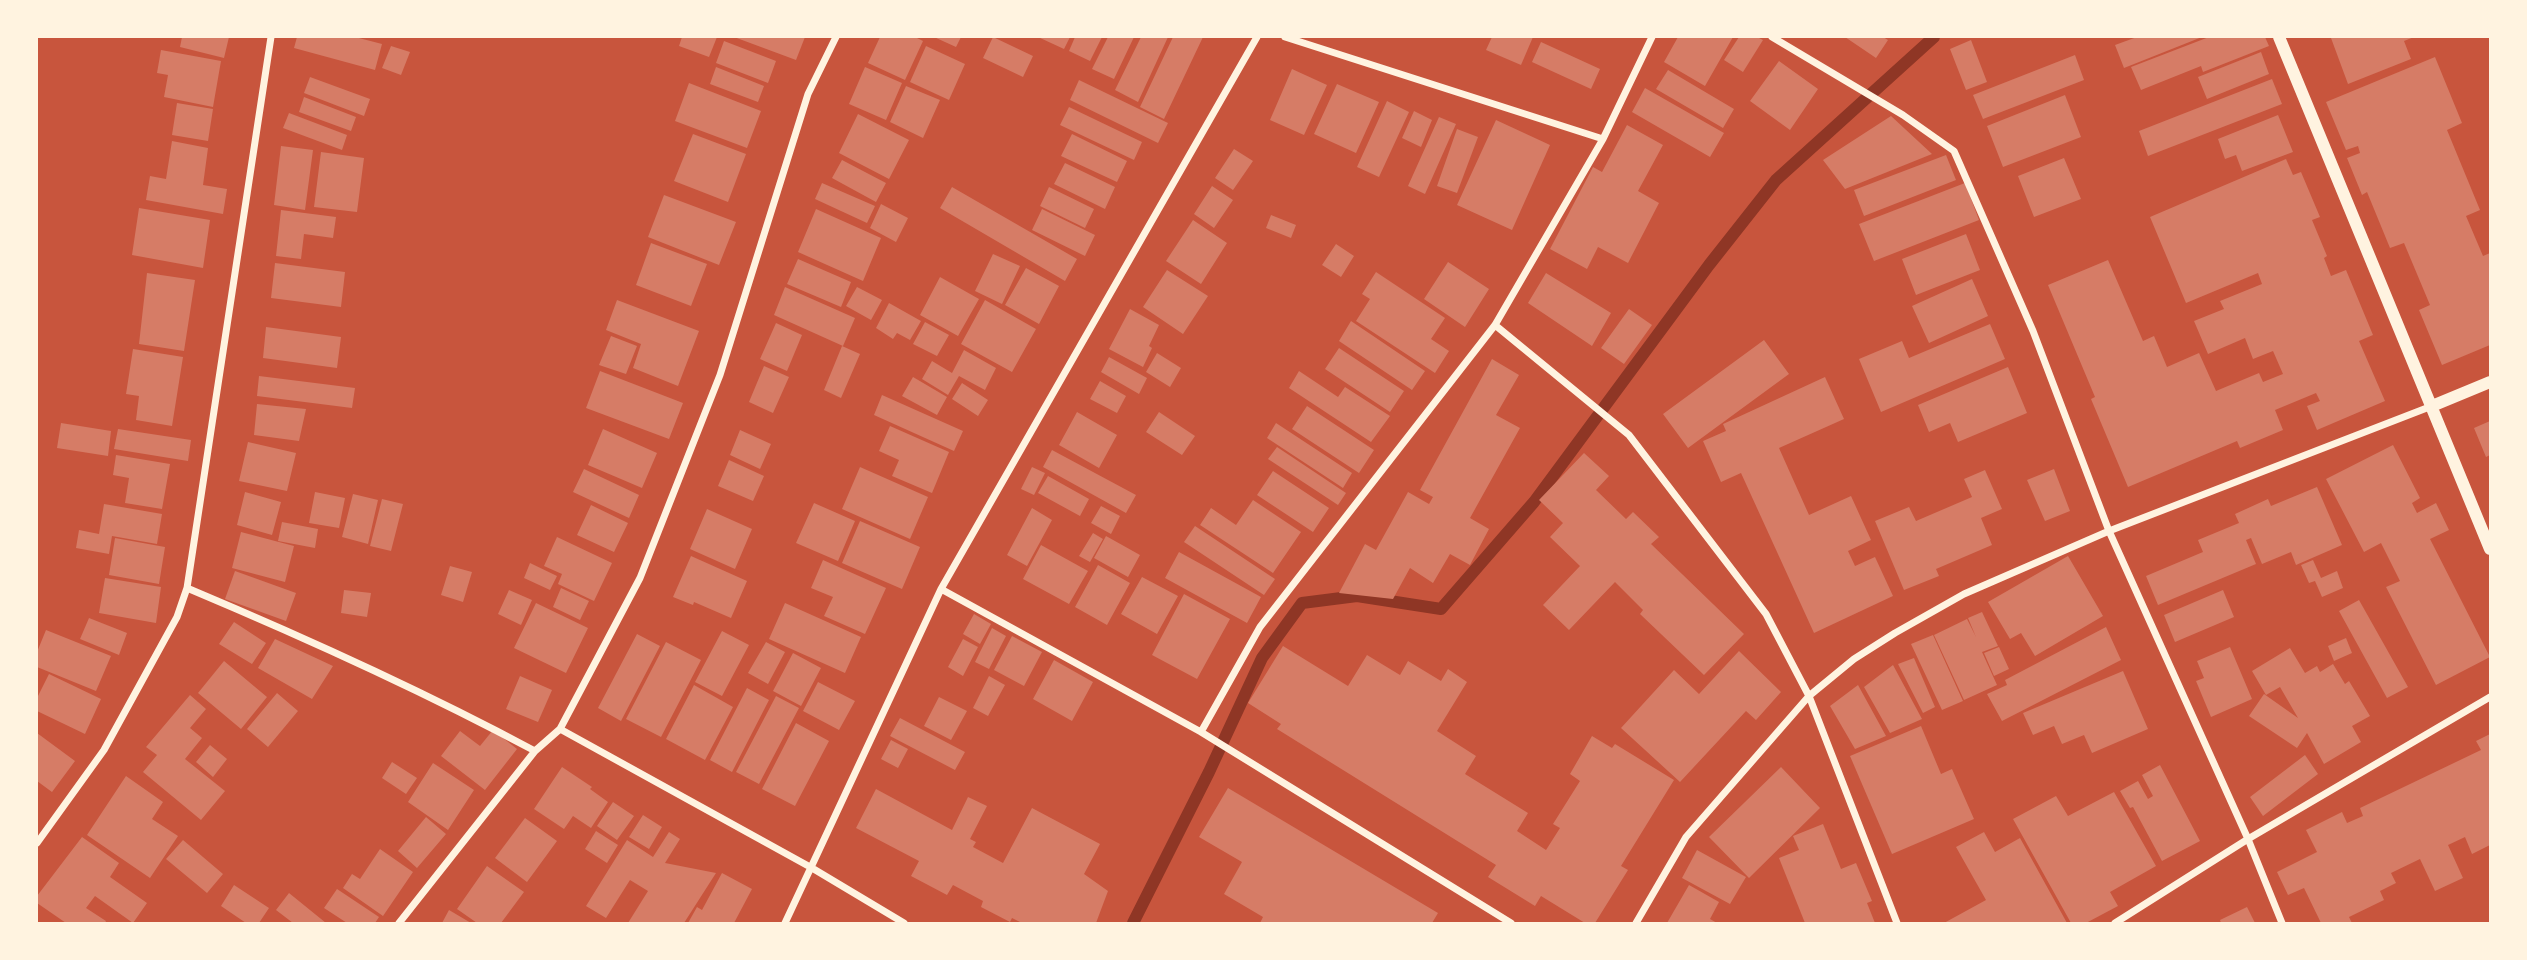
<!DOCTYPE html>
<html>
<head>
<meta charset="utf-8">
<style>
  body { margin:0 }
  #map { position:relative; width:2527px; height:960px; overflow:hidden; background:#c8553d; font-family:Cabin,sans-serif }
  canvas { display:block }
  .frame { position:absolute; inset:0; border:38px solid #fff3e0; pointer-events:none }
</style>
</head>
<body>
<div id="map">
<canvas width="2527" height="960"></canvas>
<div class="frame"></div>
</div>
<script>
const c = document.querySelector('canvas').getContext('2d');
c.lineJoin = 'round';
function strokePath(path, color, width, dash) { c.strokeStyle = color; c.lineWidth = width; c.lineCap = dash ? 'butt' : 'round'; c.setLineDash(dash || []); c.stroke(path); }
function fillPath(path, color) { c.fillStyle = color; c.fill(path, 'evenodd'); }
strokePath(new Path2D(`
  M1133,923L1209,772L1262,658L1302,603L1357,596L1441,609L1534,502L1709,265L1776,180L1934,37`), '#8f3625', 12);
fillPath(new Path2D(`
  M182,37H229L224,58L180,47Z
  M297,37H355L382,44L375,70L294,48Z
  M682,37H717L709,57L679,46Z
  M734,37H805L796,60Z
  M880,37H915L923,41L905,80L868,63Z
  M934,37H961L956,47Z
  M993,37L1033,56L1023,77L983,58Z
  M1038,37H1070L1064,49Z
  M1075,37H1102L1090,61L1069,51Z
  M1108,37H1134L1114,79L1092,69Z
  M1141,37H1168L1138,102L1115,90Z
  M1173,37H1203L1164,119L1140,107Z
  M1492,37H1533L1521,65L1486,50Z
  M1678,37H1733L1705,86L1664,62Z
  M1739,37H1757L1763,40L1743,72L1724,60Z
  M1845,37H1883L1888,40L1876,58Z
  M2137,37H2202L2124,68L2115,45Z
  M2209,37H2265L2269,46L2203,72L2201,66L2141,90L2131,67Z
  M2334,37H2414L2404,41L2411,59L2348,84L2331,38Z
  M1971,40L1987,82L1966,90L1950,49Z
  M724,41L776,61L768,83L716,63Z
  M1541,42L1600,69L1591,89L1532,62Z
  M391,46L410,52L401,75L382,68Z
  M926,46L965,64L949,100L910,82Z
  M161,50L221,61L213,107L164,97L168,75L157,73Z
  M2261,52L2269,74L2207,99L2198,77Z
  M2075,55L2084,80L1983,119L1973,95Z
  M2435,57L2462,123L2447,130L2480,210L2466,216L2483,256L2490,253V345L2442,365L2419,310L2430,305L2404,243L2390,248L2367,192L2362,195L2347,158L2360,153L2358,146L2346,150L2326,102Z
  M1779,61L1818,89L1790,130L1750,101Z
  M716,67L764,86L758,102L710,84Z
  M865,67L902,83L886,120L849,104Z
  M1292,69L1327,85L1304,135L1270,120Z
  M1668,70L1734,109L1723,128L1656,89Z
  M310,77L370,99L364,116L304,93Z
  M2272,79L2282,104L2148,156L2139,131Z
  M1079,80L1168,123L1158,143L1070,100Z
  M689,83L761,111L747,148L675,121Z
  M1337,84L1379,102L1356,153L1314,134Z
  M906,86L940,100L923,138L890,122Z
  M1645,88L1724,133L1710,157L1632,112Z
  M2065,95L2081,137L2003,167L1987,126Z
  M304,97L356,117L351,131L299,112Z
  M1387,101L1409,112L1379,177L1357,167Z
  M177,103L213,109L208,141L172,135Z
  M1069,107L1142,142L1134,160L1060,125Z
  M1414,111L1432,120L1421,147L1402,138Z
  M289,113L347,135L342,150L283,128Z
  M858,114L909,140L889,179L839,153Z
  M2278,115L2293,152L2242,171L2236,155L2225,159L2218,139Z
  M1891,116L1932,154L1845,189L1823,160Z
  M1439,117L1456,124L1425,194L1408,186Z
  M1496,120L1550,145L1512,230L1457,205Z
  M1627,125L1663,145L1638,191L1659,203L1628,263L1598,247L1587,269L1550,249L1593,167L1602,172Z
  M1457,129L1478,137L1457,193L1437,186Z
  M693,134L746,154L728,202L674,181Z
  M1072,134L1127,161L1117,182L1061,156Z
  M172,141L208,148L203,185L227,189L223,214L146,200L150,176L166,179Z
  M281,146L313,150L305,210L274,205Z
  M1234,149L1253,161L1233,190L1215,178Z
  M321,152L364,158L357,212L314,207Z
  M1946,155L1956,180L1864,216L1854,190Z
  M2064,158L2081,199L2034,217L2018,176Z
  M2286,159L2293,175L2301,172L2320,217L2312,220L2327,256L2324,258L2331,276L2346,270L2373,335L2359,341L2385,401L2317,430L2307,406L2320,401L2316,393L2275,410L2283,430L2240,448L2237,441L2128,487L2091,399L2095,397L2048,285L2108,260L2143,341L2154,336L2167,367L2199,353L2216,391L2259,373L2263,382L2283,374L2273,351L2253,359L2245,338L2208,354L2194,321L2224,309L2220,301L2262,284L2258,273L2186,303L2150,217Z
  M842,160L886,183L876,202L832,178Z
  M1065,163L1115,187L1105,209L1054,184Z
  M822,183L875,206L867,223L815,199Z
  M1965,183L1979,220L1874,261L1859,224Z
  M1212,186L1233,200L1214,228L1194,214Z
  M952,187L1077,259L1065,281L940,208Z
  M1049,187L1094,209L1085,228L1040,206Z
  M664,195L736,222L719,265L648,237Z
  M881,204L908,218L896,242L870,228Z
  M139,208L210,220L203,268L132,255Z
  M816,209L881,238L863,281L798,252Z
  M1042,209L1095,235L1085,256L1032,230Z
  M281,210L336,217L333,238L304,234L301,259L276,256Z
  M1271,215L1296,225L1291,238L1266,228Z
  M1193,220L1227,243L1201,284L1166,261Z
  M1966,234L1980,270L1916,295L1902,259Z
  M651,243L707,264L691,306L636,285Z
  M1336,244L1354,256L1341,277L1322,265Z
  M993,254L1020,266L1002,304L975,291Z
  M798,259L851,282L841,307L787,284Z
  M1448,262L1489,289L1465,327L1424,299Z
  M275,263L345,272L341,307L271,298Z
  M1026,268L1059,286L1039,324L1005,305Z
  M1167,270L1208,296L1183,334L1143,307Z
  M1376,272L1445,318L1431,339L1449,351L1435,373L1356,321L1370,299L1362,294Z
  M147,273L195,280L184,351L139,344Z
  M1546,273L1611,313L1592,346L1528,303Z
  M940,277L979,299L958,336L920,315Z
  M1972,279L1988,316L1929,343L1912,306Z
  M785,287L855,318L843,346L774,315Z
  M857,287L882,300L871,320L846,306Z
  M617,300L699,331L678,386L633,368L641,344L606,330Z
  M985,300L1036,329L1012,372L961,344Z
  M889,303L921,321L910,340L897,333L893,339L876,328Z
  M1130,309L1159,325L1149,346L1152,348L1143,367L1109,349Z
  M1629,309L1652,325L1624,364L1601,348Z
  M1351,321L1425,371L1412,390L1339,341Z
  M925,322L949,335L937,356L913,344Z
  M776,323L802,335L787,371L760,359Z
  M1990,324L2005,359L1881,412L1859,359L1902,341L1909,358Z
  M266,327L341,337L337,368L263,358Z
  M611,336L637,346L626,374L599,365Z
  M1764,340L1789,374L1688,448L1663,414Z
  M842,346L860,354L841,398L824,390Z
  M1339,348L1404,391L1390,412L1325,369Z
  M133,349L183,357L172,426L136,420L139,396L126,394Z
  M964,350L996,368L985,390L959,376L948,395L922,379L932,361L952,373Z
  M1157,353L1181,368L1170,387L1146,372Z
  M1109,357L1147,378L1139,394L1101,372Z
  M1492,359L1519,375L1496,415L1520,428L1470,518L1489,529L1470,565L1450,554L1433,583L1410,568L1393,599L1339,593L1365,544L1376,550L1408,492L1429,504L1433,497L1420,490Z
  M764,366L789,377L773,413L749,402Z
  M2008,367L2027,413L1958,442L1950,423L1929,432L1918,405Z
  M600,371L683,403L669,439L586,408Z
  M1299,371L1338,397L1345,387L1390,416L1371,442L1289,388Z
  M259,376L355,388L352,408L257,396Z
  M913,377L947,397L937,415L902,396Z
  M1825,377L1844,419L1779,448L1809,515L1851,496L1871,540L1848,551L1855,566L1875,557L1893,596L1814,633L1741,473L1721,482L1703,441L1726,431L1723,424Z
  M1100,381L1126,396L1117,413L1090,399Z
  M962,383L988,400L978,416L952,399Z
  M882,395L963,431L954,451L874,415Z
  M257,404L306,409L299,441L254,435Z
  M1307,406L1374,450L1359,473L1292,429Z
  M1077,412L1117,435L1099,468L1059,445Z
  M1159,412L1195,436L1182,455L1146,432Z
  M2490,421V455L2486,457L2474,428Z
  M61,423L111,431L108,456L57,448Z
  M1276,423L1352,473L1343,488L1267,438Z
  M890,426L949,452L932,493L892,476L899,460L879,451Z
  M118,429L191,440L188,461L114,449Z
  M603,429L657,453L642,488L588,465Z
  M740,430L771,444L760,469L730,455Z
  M248,442L296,453L287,491L239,481Z
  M2393,445L2420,498L2412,503L2417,513L2436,503L2449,530L2430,539L2490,657L2436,685L2386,587L2400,581L2381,543L2364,552L2326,479Z
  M1277,447L1346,493L1338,505L1268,459Z
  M1052,450L1136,495L1126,513L1043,467Z
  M1584,453L1609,476L1596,490L1626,519L1633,512L1659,537L1651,544L1744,634L1704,675L1640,614L1643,610L1615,582L1569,630L1543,605L1580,566L1550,537L1563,523L1539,500Z
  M116,455L170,464L162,509L125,503L129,478L113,475Z
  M729,460L764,476L753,501L718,486Z
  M860,467L928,497L910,539L842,509Z
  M1032,467L1045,473L1034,495L1021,489Z
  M584,469L639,495L629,518L573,492Z
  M2054,469L2070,511L2045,521L2027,480Z
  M1985,470L2002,509L1981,518L1992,545L1936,569L1939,576L1904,590L1875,521L1909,507L1916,521L1972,497L1964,479Z
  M1273,471L1329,508L1313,532L1257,495Z
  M1048,476L1089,499L1080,516L1038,493Z
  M2317,487L2342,545L2296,565L2291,552L2262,564L2251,538L2246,540L2256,564L2158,605L2146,576L2203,552L2198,540L2239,523L2235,514L2268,499L2271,506Z
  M245,492L281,502L272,535L237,525Z
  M315,492L345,498L339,528L309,523Z
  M353,494L378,500L368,544L342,537Z
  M382,499L403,504L391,551L370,546Z
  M1253,500L1301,532L1273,573L1200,525L1211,508L1236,525Z
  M814,503L855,521L838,561L796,543Z
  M104,504L162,514L157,544L112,536L109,554L76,548L79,530L99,534Z
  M591,505L628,523L614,552L577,535Z
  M1101,506L1120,516L1111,534L1091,523Z
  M1032,508L1052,520L1027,566L1007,555Z
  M707,509L752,529L735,569L690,549Z
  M860,521L920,547L902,589L842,563Z
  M282,522L318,529L315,548L278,541Z
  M1195,526L1275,579L1264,595L1184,542Z
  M241,532L294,546L285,582L232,568Z
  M1093,533L1103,539L1090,562L1079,556Z
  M1106,536L1140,555L1128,577L1094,558Z
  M557,537L612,563L594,601L558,584L562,574L544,566Z
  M115,538L165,547L159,584L109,575Z
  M1041,545L1088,571L1069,604L1023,579Z
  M1179,552L1261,597L1247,623L1165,578Z
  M691,556L747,581L731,618L694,602L693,605L673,597Z
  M2068,556L2103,616L2035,656L2021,633L2010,639L1988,602Z
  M823,560L886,588L865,634L824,616L833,597L811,588Z
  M2313,560L2321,578L2337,571L2343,588L2322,597L2315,581L2309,583L2301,565Z
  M530,563L557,576L550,590L524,578Z
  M1098,565L1130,583L1107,625L1075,607Z
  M450,566L472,572L463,602L441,595Z
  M235,571L296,593L286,621L225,599Z
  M1142,577L1178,596L1157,634L1121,614Z
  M105,578L161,587L156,623L99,613Z
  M561,588L589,601L580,620L553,607Z
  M344,590L371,593L367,617L341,613Z
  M509,590L532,600L521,625L498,614Z
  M2223,590L2234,617L2175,642L2164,615Z
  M1184,594L1230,619L1197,679L1152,655Z
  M2359,600L2408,687L2387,698L2339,611Z
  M536,603L588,628L566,673L514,648Z
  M785,603L861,637L845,673L769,639Z
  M1982,612L1998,646L1982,652L1997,685L1964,700L1934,635L1967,619L1976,637L1968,618Z
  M974,614L991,624L980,644L963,634Z
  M89,618L127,633L119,655L80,639Z
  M234,622L266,643L252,664L219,644Z
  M2106,627L2121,660L2002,721L1987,694L2007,685L2005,680Z
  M992,628L1006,636L989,669L975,662Z
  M46,630L111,656L96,691L37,667V652Z
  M722,631L749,645L722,696L695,682Z
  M637,634L660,646L621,721L598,708Z
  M1933,635L1963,701L1942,710L1911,644Z
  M1012,636L1042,652L1024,686L994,670Z
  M2346,638L2352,653L2334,661L2328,646Z
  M275,639L333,666L312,699L258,668Z
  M963,639L978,647L963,676L948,667Z
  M666,642L701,660L661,737L626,719Z
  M766,642L785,652L768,684L748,673Z
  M1283,646L1348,686L1367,655L1400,675L1408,661L1441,681L1448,669L1467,682L1437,731L1476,756L1465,774L1528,813L1517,831L1546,850L1560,828L1553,824L1580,781L1570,774L1592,736L1612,748L1615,744L1674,780L1621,866L1628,870L1595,923H1585L1541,896L1535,906L1488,877L1496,865L1277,729L1281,724L1248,703Z
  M1999,647L2009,669L1994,676L1984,653Z
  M2230,647L2252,699L2211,717L2196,681L2204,678L2197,661Z
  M2290,648L2305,673L2317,666L2320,672L2333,664L2345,684L2349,681L2370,716L2352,726L2361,742L2324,764L2307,733L2297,748L2249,716L2264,694L2298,718L2280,687L2266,695L2252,671Z
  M1739,651L1781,692L1756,720L1746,711L1680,782L1621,728L1674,670L1699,694Z
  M793,653L821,668L801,706L773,691Z
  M1914,658L1935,707L1923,713L1898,664Z
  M1054,660L1093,682L1072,721L1033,699Z
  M224,661L267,697L241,729L198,693Z
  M1893,665L1922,719L1890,733L1864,687Z
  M2123,671L2148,729L2092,753L2084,735L2062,744L2054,726L2033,735L2023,713Z
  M49,674L101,699L85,734L37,711V698Z
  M520,676L552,690L538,722L506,709Z
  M989,676L1005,685L988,716L973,708Z
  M818,682L855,701L839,730L803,711Z
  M694,685L733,707L705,760L666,739Z
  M1858,685L1886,736L1855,749L1830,706Z
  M747,688L769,700L732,772L710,760Z
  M277,693L298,711L268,747L247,729Z
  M190,695L206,709L190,728L202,738L185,759L225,791L201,820L143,772L157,755L146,747Z
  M776,696L799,708L759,784L736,772Z
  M939,697L967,711L951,740L924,726Z
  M900,718L965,752L955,770L890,736Z
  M796,723L829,741L795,806L762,789Z
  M1921,726L1941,774L1952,769L1974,819L1892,854L1850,756Z
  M493,730L517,749L485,790L441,756L460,731L480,746Z
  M37,733L75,761L52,792L37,781Z
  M2490,734V845L2472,854L2465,837L2448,845L2463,878L2435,891L2420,859L2391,873L2396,883L2380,891L2384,900L2349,917L2352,923H2321L2304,888L2288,895L2277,872L2317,852L2306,830L2342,812L2347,823L2363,816L2360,808L2481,750L2476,741Z
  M891,740L908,749L898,768L881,759Z
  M210,745L227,759L213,777L196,762Z
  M2305,755L2318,774L2263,816L2250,797Z
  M392,762L417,778L406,794L382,778Z
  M433,763L474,790L448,830L408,802Z
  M2160,765L2200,841L2162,861L2133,807L2130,808L2120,791L2138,781L2148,799L2153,796L2142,775Z
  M562,767L592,787L590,789L608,802L591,828L573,816L564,829L534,809Z
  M1781,767L1820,808L1749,878L1709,837Z
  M126,776L163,802L152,819L178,836L150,878L87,835Z
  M1228,788L1438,913L1432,923H1260L1263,917L1224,894L1242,862L1199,837Z
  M876,789L952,830L968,797L987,806L970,839L976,842L973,847L1003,863L1032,808L1100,844L1084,874L1108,891L1096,923H1022L1012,918L1010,922L981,907L983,901L953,885L947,895L911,876L919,861L856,828Z
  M2114,792L2156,866L2110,892L2118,906L2086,923H2071L2013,819L2056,796L2068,816Z
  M613,802L634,816L617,840L597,826Z
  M643,815L662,827L649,849L629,837Z
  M426,817L446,834L417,868L398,851Z
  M525,818L557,841L527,882L495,858Z
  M1823,824L1841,869L1856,863L1872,901L1867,903L1875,923H1805L1779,858L1799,850L1793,836Z
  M596,831L618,845L607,863L585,849Z
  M669,832L680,839L665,863L716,873L684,923H628L648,891L630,880L606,918L586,906L627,840L653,857Z
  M1984,832L1995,852L2020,838L2067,923H1944L1986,900L1956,847Z
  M82,837L119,863L110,877L147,903L133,923L95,896L86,908L106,921L105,923H66L37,903V896Z
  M183,840L223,874L207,893L166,859Z
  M380,849L413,872L383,916L343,888L352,874L360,879Z
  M1697,850L1746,877L1730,904L1682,878Z
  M487,866L524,892L501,923H477L457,909Z
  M722,873L752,889L734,923H688L697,907L702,910Z
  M234,885L269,908L259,923H246L221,906Z
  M1689,885L1719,902L1710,919L1717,923H1667Z
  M337,889L379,917L375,923H347L324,908Z
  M289,893L326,923H293L276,910Z
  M2247,907L2255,923H2221L2220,920Z
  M449,910L471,923H442Z`), '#d67c66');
strokePath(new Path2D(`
  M1285,37L1603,139
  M1772,37L1903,115L1954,151L2033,331L2109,531L2248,839L2282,923
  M1495,325L1629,435L1766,614L1809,696L1897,923
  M187,588C306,638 421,690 535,751
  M941,589L1201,732L1511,923
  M560,729L812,868L904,923
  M1201,732L1260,627L1495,325L1603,139L1652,37
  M37,843L104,750L177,617L187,588L271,37
  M399,923L535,751L560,729L640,578L720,375L808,94L836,37
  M785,923L941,589L1257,37
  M1636,923L1686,837L1809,696L1854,659L1895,633L1964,594L2109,531L2432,406
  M2115,923L2248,839L2490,697`), '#fff3e0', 7);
strokePath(new Path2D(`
  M2279,37L2490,549
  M2432,406L2490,382`), '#fff3e0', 12);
</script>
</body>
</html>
